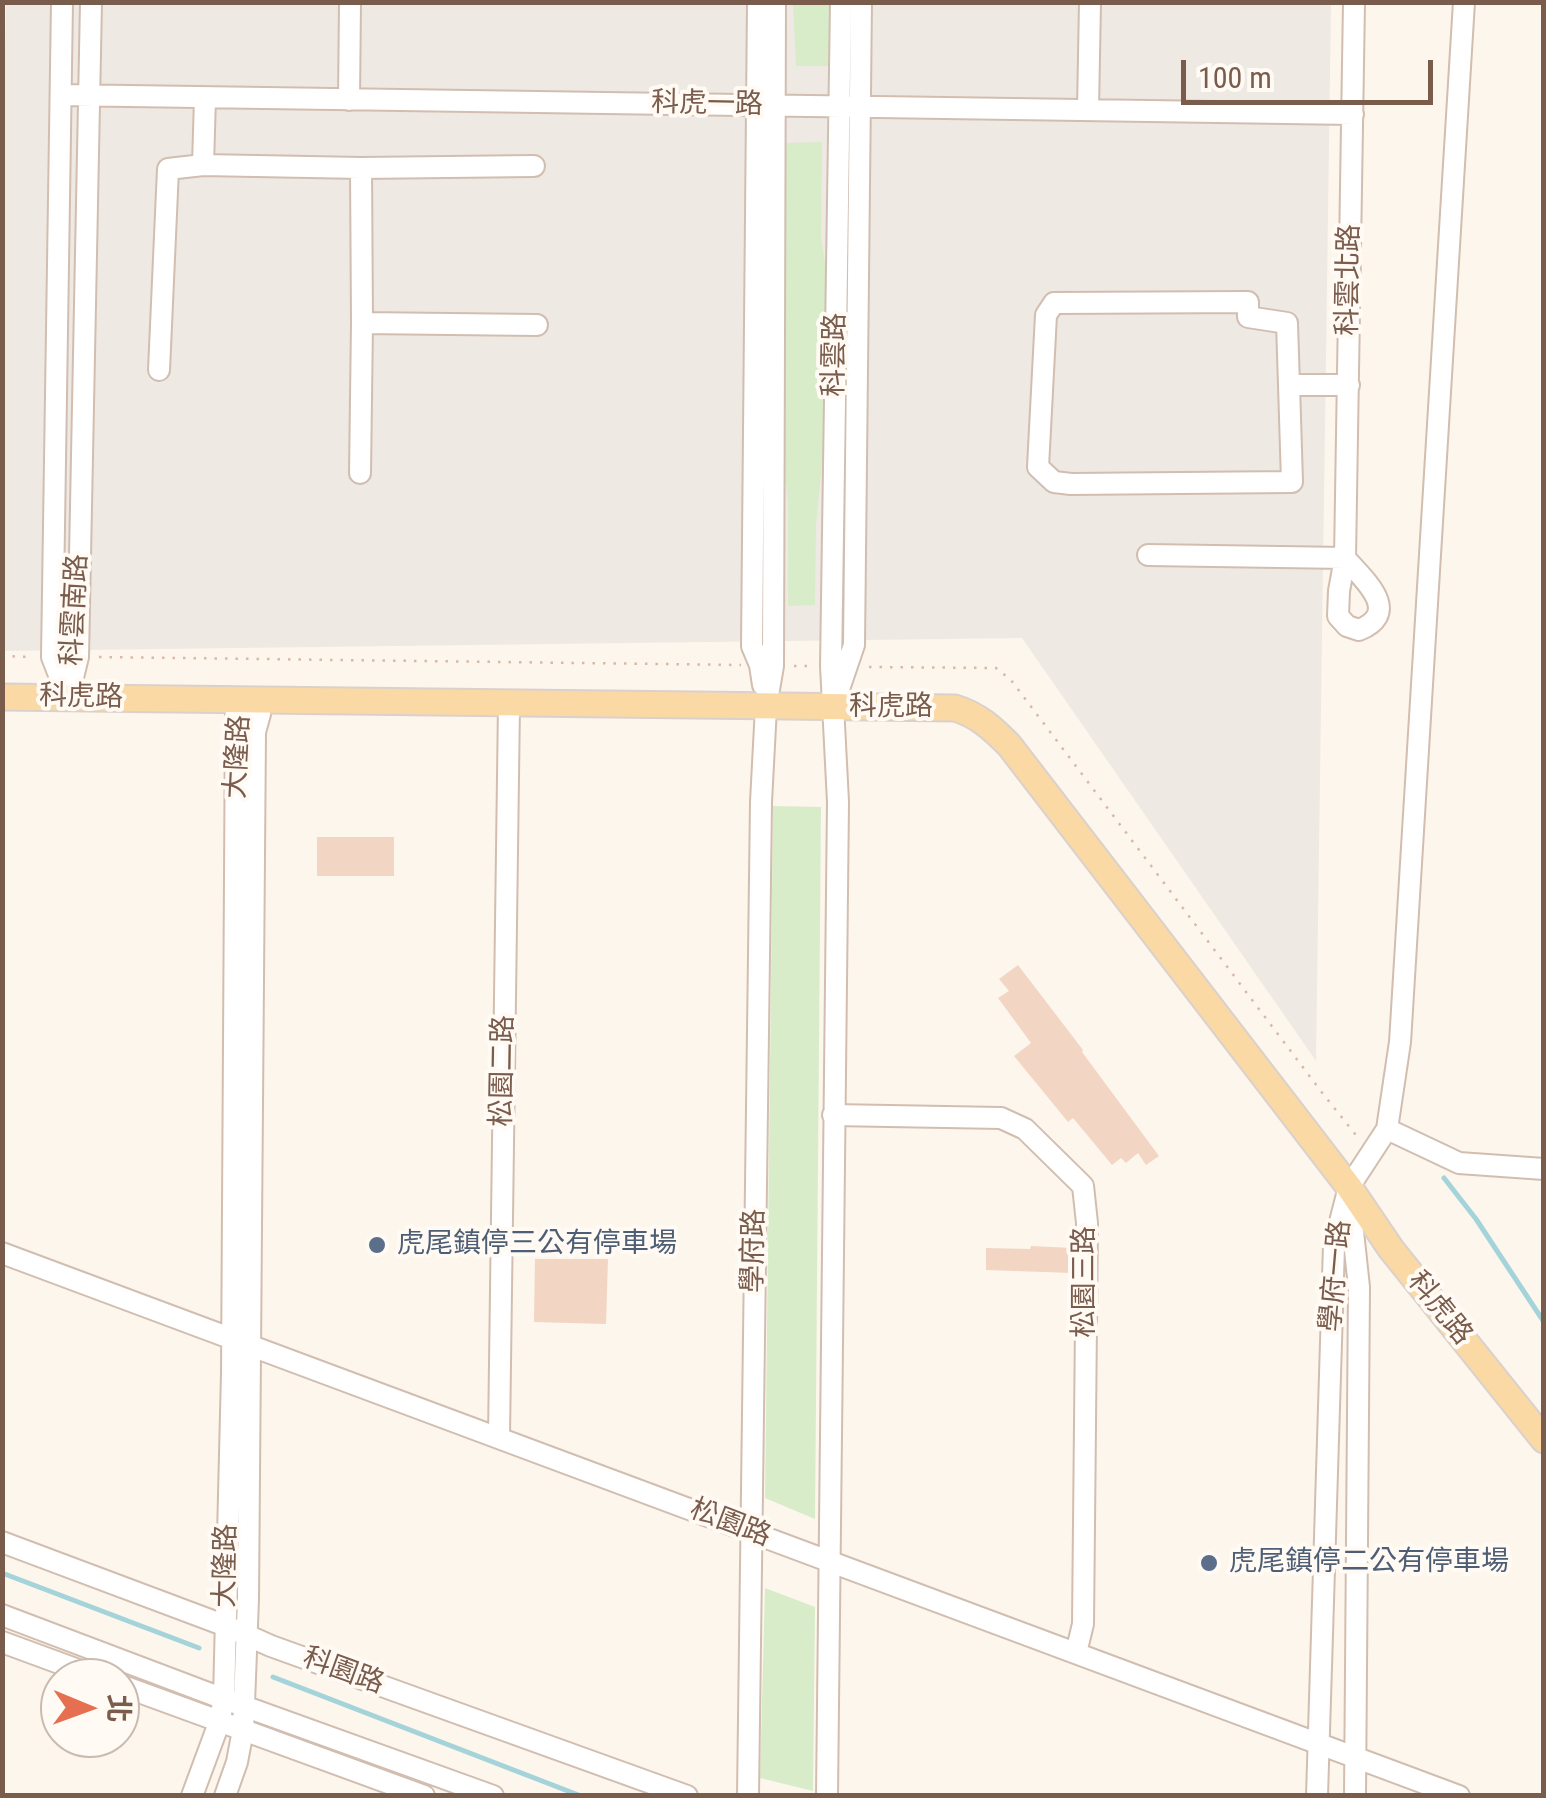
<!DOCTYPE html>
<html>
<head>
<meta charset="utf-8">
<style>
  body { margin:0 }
  #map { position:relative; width:1546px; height:1798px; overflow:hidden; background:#fdf6ec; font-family:"Roboto Condensed","Noto Sans TC",sans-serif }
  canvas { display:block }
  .frame { position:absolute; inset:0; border:5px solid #7a5c4d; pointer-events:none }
  .north { position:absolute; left:40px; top:1658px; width:100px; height:100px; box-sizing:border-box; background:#fffaf3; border:2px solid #cabbb1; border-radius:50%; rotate:91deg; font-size:28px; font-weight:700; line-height:40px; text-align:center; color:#7a5c4d }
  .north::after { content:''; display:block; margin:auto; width:35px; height:45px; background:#e76f51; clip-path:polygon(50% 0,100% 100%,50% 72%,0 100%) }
  .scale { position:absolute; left:1181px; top:60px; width:252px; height:45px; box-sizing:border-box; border:5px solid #7a5c4d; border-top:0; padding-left:12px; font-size:30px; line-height:35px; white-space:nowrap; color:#7a5c4d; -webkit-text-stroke:8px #fffaf3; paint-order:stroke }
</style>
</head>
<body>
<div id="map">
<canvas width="1546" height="1798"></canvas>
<div class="frame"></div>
<div class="north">北</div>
<div class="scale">100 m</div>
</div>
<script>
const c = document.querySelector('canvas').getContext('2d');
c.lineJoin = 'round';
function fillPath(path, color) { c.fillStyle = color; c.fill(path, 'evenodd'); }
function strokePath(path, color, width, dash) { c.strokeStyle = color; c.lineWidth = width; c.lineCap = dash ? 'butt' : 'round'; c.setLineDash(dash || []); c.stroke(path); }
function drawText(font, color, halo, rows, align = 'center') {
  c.font = font + ' "Roboto Condensed","Noto Sans TC",sans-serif'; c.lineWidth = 8; c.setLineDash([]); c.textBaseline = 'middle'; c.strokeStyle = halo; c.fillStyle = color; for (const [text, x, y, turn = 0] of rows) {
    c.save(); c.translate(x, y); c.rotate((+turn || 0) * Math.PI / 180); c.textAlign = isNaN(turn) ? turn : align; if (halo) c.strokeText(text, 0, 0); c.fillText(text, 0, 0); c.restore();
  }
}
fillPath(new Path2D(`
  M6,3H1331L1316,1061L1022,638L3,651L2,191Z`), '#efe9e4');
fillPath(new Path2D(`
  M793,3H830L829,66H796Z
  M822,142L821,236L827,277L823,453L816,525L815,605L788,606V504L783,453L784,143Z
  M773,806L821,807L815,1519L765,1498Z
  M765,1588L815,1607L813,1791L760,1778Z`), '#d8ecc9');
strokePath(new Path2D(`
  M1444,1178L1476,1219L1544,1322
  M2,1573L199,1648
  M273,1677L581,1796`), '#a5d3da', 5);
fillPath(new Path2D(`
  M317,837H394V876H317Z
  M1018,965L1083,1050L1082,1052L1159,1156L1146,1165L1138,1153L1126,1163L1121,1158L1112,1165L1073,1118L1068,1122L1014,1056L1031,1043L998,998L1009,991L999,979Z
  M1031,1246L1072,1248V1273L986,1270V1248L1030,1249Z
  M535,1259H608L606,1324L534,1322Z`), '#f3d5c3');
const minor = new Path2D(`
  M62,2L52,657L68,698
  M758,2L752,646L760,665L763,685
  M61,95L1353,114
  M205,98L203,165L361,168L534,166
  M349,100L350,2
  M1088,110L1090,2
  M362,323L537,325
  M159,370L168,169L203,165
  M1289,385L1292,482L1071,484L1054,482L1038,467L1046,315L1054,303L1248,302V317L1287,323L1289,385H1349
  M360,473L362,323L361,168
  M1148,555L1345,558
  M1345,558C1363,579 1403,612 1359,630L1347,626L1338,616L1339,591L1345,558L1354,2
  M838,692L854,645L861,2
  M68,698L78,657L91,2
  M833,1115L1001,1118L1025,1129L1083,1186L1087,1223L1083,1624L1076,1653
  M1387,1129L1459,1163L1544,1169
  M1350,1204L1359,1287L1355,1796
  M2,1253L1459,1796
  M499,1437L509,704
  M2,1542L226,1626L271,1646L687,1796
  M2,1615L224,1699L493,1796
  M2,1642L100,1678
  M120,1685L424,1796
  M192,1796L219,1723L224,1699L232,1373L236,712L243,701L260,714L255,732L248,1599L243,1730L237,1762L225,1796
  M748,1796L761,802L766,707L773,666L775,2
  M827,1796L838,802L831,666L841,2
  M1317,1796L1334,1245L1349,1187L1387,1129L1400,1042L1464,2`);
const major = new Path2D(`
  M2,697L955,708C978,715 992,728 1009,745L1349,1187L1391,1249L1544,1440`);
strokePath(minor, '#d1beb0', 24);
strokePath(major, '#dad1cd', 29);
strokePath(new Path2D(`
  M2,656L31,657
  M99,657L741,665
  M794,666H811
  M869,667L996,668L1011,680L1320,1090L1359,1139`), '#d9b8a5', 2.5, [2.5, 8]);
strokePath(minor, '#fff', 20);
strokePath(major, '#fbd9a5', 25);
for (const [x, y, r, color] of [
  [377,1245,10,"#5c6f8a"],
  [1209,1563,10,"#5c6f8a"]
]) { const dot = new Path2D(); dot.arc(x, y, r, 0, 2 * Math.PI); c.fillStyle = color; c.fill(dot); strokePath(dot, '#fffaf3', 4); }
drawText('28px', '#7a5c4d', '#fffaf3', [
  ["科虎一路",707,105,1],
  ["科雲北路",1350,280,-89],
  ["科雲路",836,355,-89],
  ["科雲南路",76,610,-87],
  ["科虎路",81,698,1],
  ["科虎路",891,708],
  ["大隆路",239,757,-87],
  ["松園二路",504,1071,-89],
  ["學府路",755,1251,-89],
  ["學府一路",1337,1276,-85],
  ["松園三路",1086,1282,-90],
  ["科虎路",1439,1309,51],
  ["松園路",730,1524,21],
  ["大隆路",227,1566,-89],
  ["科園路",343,1672,20]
]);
drawText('28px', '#4e5e75', '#fffaf3', [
  ["虎尾鎮停三公有停車場",397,1245],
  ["虎尾鎮停二公有停車場",1229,1563]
], 'left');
</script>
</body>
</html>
